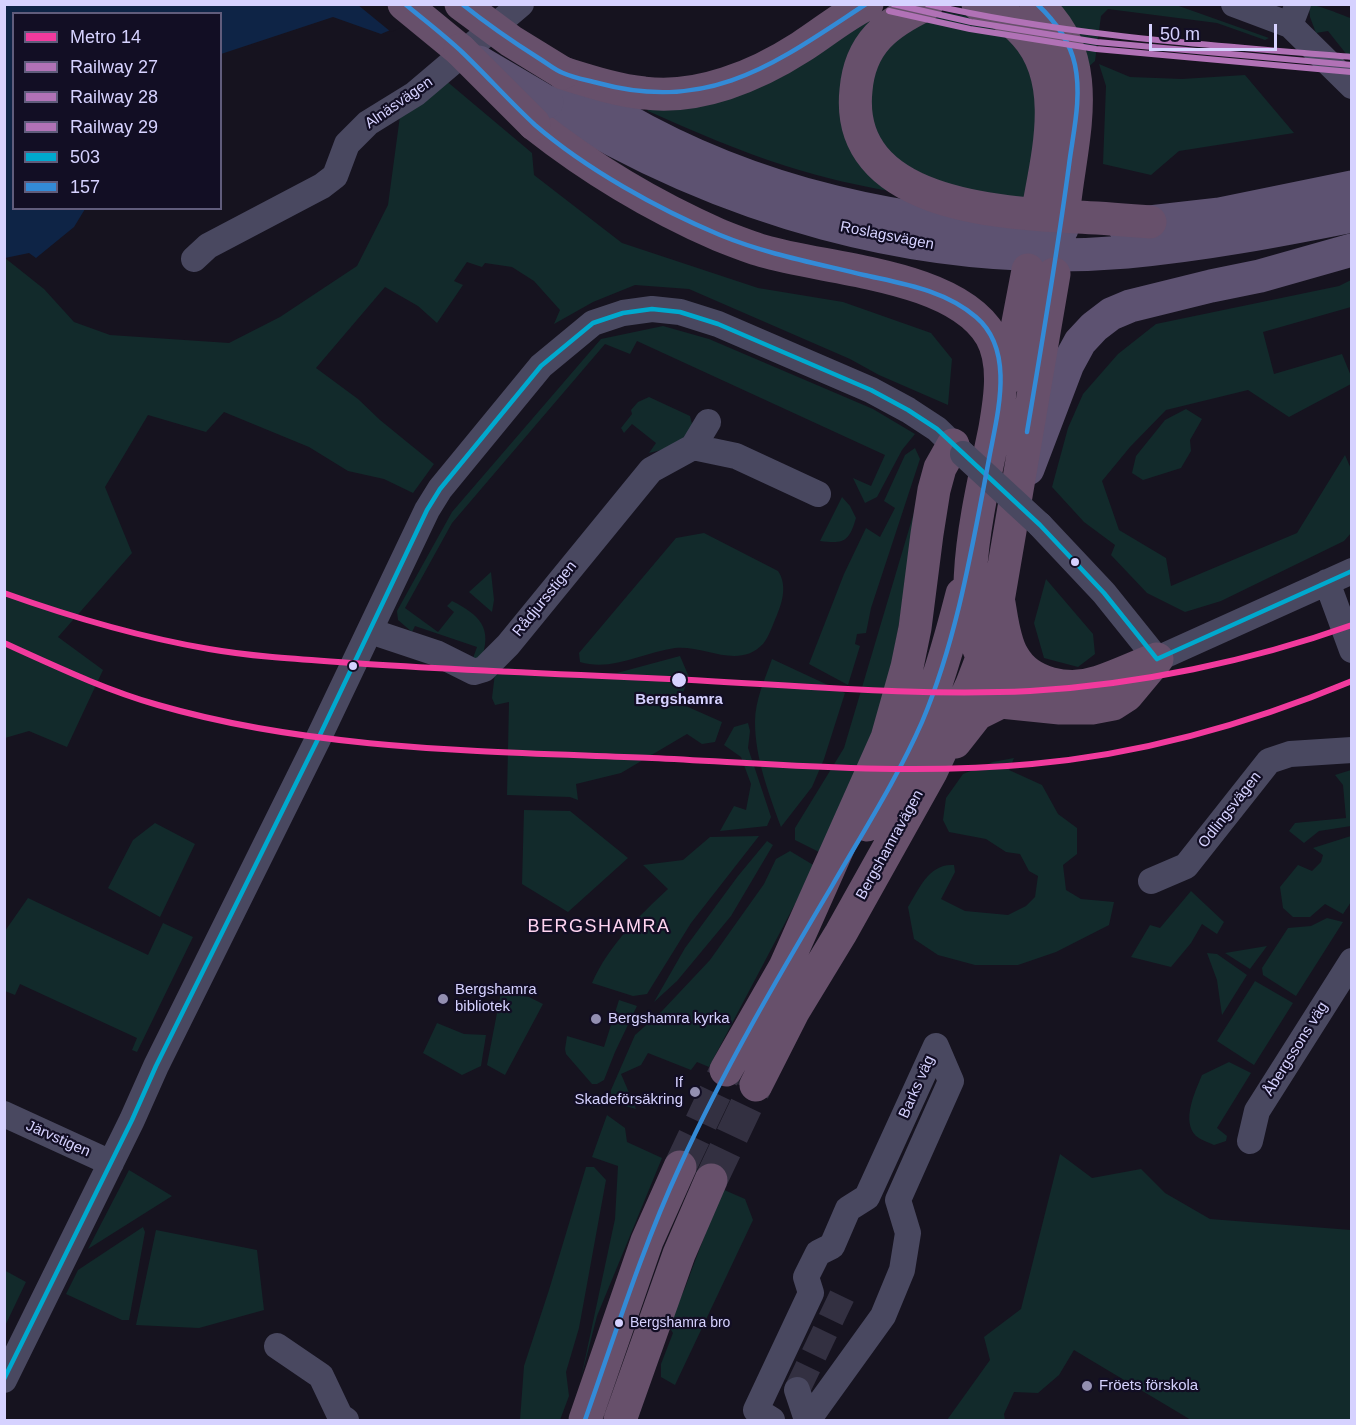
<!DOCTYPE html>
<html>
<head>
<meta charset="utf-8">
<style>
  body { margin:0 }
  #map { position:relative; width:1356px; height:1425px; overflow:hidden; background:#16131f; font-family:Arial,sans-serif }
  canvas { display:block }
  .frame { position:absolute; inset:0; border:6px solid #d6d2ff; pointer-events:none }
  .legend { position:absolute; left:12px; top:12px; width:210px; height:198px; box-sizing:border-box; background:#120e24; border:2px solid #605c7c; margin:0; padding:8px 10px; list-style:none; font-size:18px; color:#d6d2ff }
  .legend li { display:flex; align-items:center; gap:12px; height:30px }
  .legend b { width:30px; border:2px solid #605c7c }
  .scale { position:absolute; left:1149px; top:24px; width:128px; height:27px; box-sizing:border-box; border:3px solid #d6d2ff; border-top:0; padding-left:8px; font-size:18px; line-height:21px; white-space:nowrap; color:#d6d2ff; -webkit-text-stroke:4px #120e24; paint-order:stroke }
</style>
</head>
<body>
<div id="map">
<canvas width="1356" height="1425"></canvas>
<div class="frame"></div>
<ul class="legend">
<li><b style="height:8px;background:#f13a9d"></b>Metro 14</li>
<li><b style="height:8px;background:#b172b6"></b>Railway 27</li>
<li><b style="height:8px;background:#b172b6"></b>Railway 28</li>
<li><b style="height:8px;background:#b172b6"></b>Railway 29</li>
<li><b style="height:8px;background:#00a9ce"></b>503</li>
<li><b style="height:8px;background:#338bd7"></b>157</li>
</ul>
<div class="scale">50 m</div>
</div>
<script>
const c = document.querySelector('canvas').getContext('2d');
c.lineJoin = 'round';
function fillPath(path, color) { c.fillStyle = color; c.fill(path, 'evenodd'); }
function strokePath(path, color, width, dash) { c.strokeStyle = color; c.lineWidth = width; c.lineCap = dash ? 'butt' : 'round'; c.setLineDash(dash || []); c.stroke(path); }
function drawText(font, color, halo, rows, align = 'center') {
  c.font = font + ' Arial,sans-serif'; c.lineWidth = 4.5; c.setLineDash([]); c.textBaseline = 'middle'; c.strokeStyle = halo; c.fillStyle = color; for (const [text, x, y, turn = 0] of rows) {
    c.save(); c.translate(x, y); c.rotate((+turn || 0) * Math.PI / 180); c.textAlign = isNaN(turn) ? turn : align; if (halo) c.strokeText(text, 0, 0); c.fillText(text, 0, 0); c.restore();
  }
}
fillPath(new Path2D(`
  M897,5L848,79L899,193C861,186 823,178 786,166C739,151 693,131 648,111L645,106Z
  M1051,5H1176L1269,38L1265,40L1217,23L1108,9L1101,16L1095,61L1085,70Z
  M1309,5C1318,4 1341,15 1351,18V60L1328,31L1316,33L1310,17Z
  M945,12L989,20L1024,51L1042,115L1031,198L957,192L887,155L866,112V92L885,44L926,17Z
  M1099,64L1130,77L1182,79L1245,75L1294,133L1179,151L1151,175L1103,164L1106,86Z
  M444,79L532,153L534,175L622,243L758,288L843,302L931,333L952,359L948,405L879,375L850,359L689,289L635,285L593,302L554,324L560,310L534,281L512,267L485,263L482,267L467,262L454,281L463,285L437,323L418,306L385,287L316,368L358,399L380,420L434,464L413,493L384,479L348,471L309,447L224,412L206,432L148,415L105,487L132,553L58,637L103,670L67,747L29,731L5,738V258L44,289L74,322L110,335L229,343L280,317L357,266L388,205L400,116Z
  M1351,280V307L1263,332L1274,374L1342,354L1351,376V384L1289,417L1248,390L1166,410L1130,447L1102,481L1119,530L1166,558L1171,586L1297,533L1345,455L1351,469L1352,532L1344,541L1221,601L1185,612L1147,593L1111,555L1115,545L1084,522L1052,487L1068,428L1083,394L1118,354L1156,324L1339,286Z
  M663,326L709,339L873,409L915,434L902,450L877,497L865,503L853,478L871,486L885,455L637,341L630,354L605,344L452,523L405,608L438,632L454,612L447,606L452,601C480,615 493,628 481,660L472,661L477,647L415,626L412,632L398,620L397,611L452,512L601,339Z
  M649,397L690,416L693,428L690,443L649,453L656,443L632,424L624,433L621,428L632,414L631,410L638,402Z
  M1186,409L1202,419L1190,440L1191,451L1181,468L1143,480L1132,473L1136,456L1165,420Z
  M915,448L920,459L871,608L866,633L857,634L855,644L860,646L848,685L809,664L844,574L866,528L880,537L895,508L884,501L905,455Z
  M923,482L884,712L819,852L795,840V828L844,748Z
  M842,497L850,506L856,518C849,542 844,544 820,541Z
  M704,533L778,571C787,584 783,601 777,615C773,624 769,637 763,644C738,670 705,645 675,648C644,652 612,672 580,662L579,653L676,538Z
  M491,572L494,600L492,612L469,592Z
  M1046,579L1093,634L1095,654L1078,667L1044,658L1034,623Z
  M680,656L689,677L679,703L722,722L715,742L702,744L687,734L621,773L576,784L578,800L570,797L507,795L509,702L495,705L492,698L495,673L508,668L562,674L617,673Z
  M772,659L845,693L824,759L812,787L781,827C769,794 755,758 755,722C755,700 765,679 772,659Z
  M748,723L750,731L748,748L771,817L767,826L720,831L734,806L746,810L751,784L741,757L724,745L734,727Z
  M1014,758L1009,770L1042,785L1058,814L1077,828V854L1063,865L1066,890L1081,899L1114,902L1109,925L1056,952L1018,965H975L938,955L914,939L908,907C919,889 929,863 954,865L955,872L941,899L965,911L1008,915L1026,906L1035,897L1038,876L1029,871L1020,854L1006,852L986,839L949,832L943,820L946,798L963,774L993,762Z
  M1351,770V826L1319,831L1304,843L1289,831L1295,823L1346,818L1343,785L1335,775Z
  M524,810L570,811L628,858L568,912L522,884Z
  M155,823L195,844L160,917L108,888L133,840Z
  M759,836L691,923L647,994L633,996L592,983C609,945 638,917 668,889L643,865L683,860L710,837Z
  M1351,836V902L1343,914L1325,904L1310,917H1293L1283,908L1280,887L1298,865L1312,871L1321,862L1323,855L1313,848Z
  M767,841L773,845L731,916L677,981L654,1002L685,948L738,876Z
  M790,851L815,866L709,1067L697,1062L691,1070L648,1053L641,1065L621,1074L636,1109L611,1102V1090L635,1035L662,1011L710,960L764,884L776,859Z
  M1191,891L1224,922L1217,934L1202,924L1191,943L1171,967L1131,957L1150,925L1160,928Z
  M28,898L148,955L163,923L193,937L137,1052L132,1050L137,1038L20,984L15,995L5,991V931Z
  M1327,918L1343,922L1296,996L1263,975L1262,968L1288,928L1311,926Z
  M1267,946L1250,969L1225,953Z
  M1207,953L1217,954L1247,975L1222,1015L1217,980Z
  M1255,981L1293,1003L1254,1065L1217,1041Z
  M501,992L529,997L543,1004L505,1075L487,1065Z
  M619,1000L637,1006L615,1052L604,1080L597,1084H592L566,1054L565,1049L567,1036L604,1047Z
  M437,1023L464,1034L486,1035L481,1066L462,1075L423,1053Z
  M1229,1062L1251,1073L1217,1128L1227,1136L1226,1141L1214,1145C1208,1142 1201,1140 1196,1136C1181,1121 1195,1092 1202,1075Z
  M607,1115L625,1128L627,1142L662,1158L597,1316L581,1378L615,1219L618,1166L592,1157Z
  M1060,1154L1092,1178L1141,1169L1165,1193L1210,1219L1351,1230V1420H1191L1074,1350L1059,1375L1038,1393L1014,1392L1004,1414L1005,1420H947L990,1360L984,1337L1021,1309Z
  M586,1167H594L606,1180L579,1328L566,1372L569,1396L560,1420H520L524,1366L549,1290Z
  M129,1170L172,1196L88,1249Z
  M722,1189L745,1199L753,1220L675,1385L661,1377V1364L673,1333L668,1325L685,1288Z
  M143,1227L145,1232L129,1320H122L66,1294L78,1270Z
  M156,1230L257,1250L264,1310L199,1328L136,1325Z
  M4,1270L26,1282L5,1326H4Z`), '#122a2b');
fillPath(new Path2D(`
  M5,5H449L381,34L333,17L221,54L220,14H14V208L85,209L74,227L36,258L29,253L5,258Z`), '#0e2446');
fillPath(new Path2D(`
  M452,4L450,7L391,32L358,5Z`), '#16131f');
strokePath(new Path2D(`
  M797,1390L843,1294`), '#333041', 26, [26, 13]);
strokePath(new Path2D(`
  M680,1167L726,1070
  M711,1180L756,1085`), '#333041', 33, [33, 16]);
strokePath(new Path2D(`
  M1234,4L1290,25L1352,86
  M1290,25L1298,4
  M194,259L208,246L322,186L335,176L347,144L368,123L415,94L521,4
  M693,447L736,456L818,494
  M1040,525L1104,593L1157,659L1352,571
  M1327,582L1352,650
  M370,631L436,653L474,672L484,669L508,645L651,470L693,447L708,422
  M1151,881L1186,866L1269,761L1290,754L1352,750
  M4,1114L111,1163
  M1250,1141L1257,1111L1352,961
  M277,1346L321,1376L340,1416L346,1420
  M4,1380L132,1120L156,1066L318,739L427,510L440,489L541,366L593,323L623,313L652,309L680,312L718,324L871,390L908,410L937,429L963,454
  M797,1390L807,1420
  M772,1420L756,1410L811,1293L806,1277L818,1253L832,1246L848,1209L867,1197L936,1046L951,1081L898,1200L908,1233L902,1270L883,1316L808,1420`), '#494860', 26);
strokePath(new Path2D(`
  M563,73C581,89 600,105 621,117C754,194 910,229 1062,229
  M547,102C719,209 923,269 1127,252C1203,245 1277,231 1352,216
  M1123,225L1220,214L1352,187
  M1028,469L1068,364L1080,342L1094,327L1111,314L1130,306L1211,286L1260,276L1352,250`), '#5d5271', 33);
strokePath(new Path2D(`
  M404,4L460,50
  M927,4C887,23 860,43 856,90C844,205 998,213 1077,217C1101,218 1125,220 1150,222
  M978,4C997,9 1012,19 1025,34C1065,78 1050,145 1040,199
  M1036,4C1097,56 1073,132 1065,200
  M563,73C589,81 616,90 644,93C698,100 756,76 801,47C823,33 843,16 867,4
  M534,124C591,169 653,206 719,235C734,241 749,247 763,251C827,270 955,274 991,336C1006,363 1000,399 995,428C983,490 944,629 997,677C1015,693 1038,699 1060,708
  M1005,380L1015,338L1028,270
  M999,603C1002,620 1004,641 1013,656C1029,685 1069,692 1099,682C1117,676 1136,667 1154,660
  M955,742L977,714L1001,702L1060,708H1092L1113,704L1127,695L1157,659
  M867,825C887,792 906,758 922,722C939,681 951,637 962,594
  M726,1070L785,967L887,738L907,667L915,628L927,534L934,490L940,468L953,445
  M756,1085L793,1012L841,933L931,772L972,684L982,658L998,601L1054,274
  M585,1420L647,1241L680,1167
  M620,1420L679,1254L711,1180`), '#67506b', 33);
strokePath(new Path2D(`
  M963,454L1040,525`), '#494860', 26);
strokePath(new Path2D(`
  M479,62L547,102`), '#5d5271', 33);
strokePath(new Path2D(`
  M461,4L511,41L563,73
  M460,50L534,124`), '#67506b', 33);
strokePath(new Path2D(`
  M1157,659L1352,571
  M4,1379L132,1120L156,1066L318,739L427,510L440,489L541,366L593,323L623,313L652,309L680,312L718,324L871,390L908,410L937,429L1040,525L1104,593L1157,659`), '#00a9ce', 4.5);
strokePath(new Path2D(`
  M405,4C424,20 444,35 462,52C487,76 510,102 535,125C586,169 658,209 720,235C766,254 815,263 864,275C904,284 944,290 976,317C1016,351 997,415 989,459C972,548 957,639 922,722C897,779 863,832 832,886C778,977 724,1069 680,1166C642,1248 615,1335 585,1420
  M462,4C487,24 513,42 540,59C548,64 555,70 563,73C574,78 587,80 598,83C711,114 777,62 866,4
  M1027,432C1042,343 1057,255 1069,165C1073,133 1082,98 1075,65C1070,41 1055,21 1037,4`), '#338bd7', 4.5);
strokePath(new Path2D(`
  M893,4L971,22L1097,42L1352,65`), '#b172b6', 6);
strokePath(new Path2D(`
  M889,11L970,29L1096,49L1351,72`), '#b172b6', 6);
strokePath(new Path2D(`
  M927,4C1067,36 1209,45 1352,57`), '#b172b6', 6);
strokePath(new Path2D(`
  M4,593C71,617 139,637 209,649C261,658 314,660 366,664C460,670 553,674 647,678C774,683 903,697 1030,691C1137,685 1251,661 1352,625
  M4,643C55,666 105,690 158,705C317,751 488,751 652,758C778,764 906,776 1032,764C1143,754 1249,724 1352,681`), '#f13a9d', 6);
for (const [x, y, r, color] of [
  [1075,562,5,"#d6d2ff"],
  [353,666,5,"#d6d2ff"],
  [679,680,8,"#d6d2ff"],
  [443,999,6,"#938fb1"],
  [596,1019,6,"#938fb1"],
  [695,1092,6,"#938fb1"],
  [619,1323,5,"#d6d2ff"],
  [1087,1386,6,"#938fb1"]
]) { const dot = new Path2D(); dot.arc(x, y, r, 0, 2 * Math.PI); c.fillStyle = color; c.fill(dot); strokePath(dot, '#120e24', 2); }
drawText('14px', '#d6d2ff', '#120e24', [
  ["Bergshamra bro",630,1323]
], 'left');
drawText('15px', '#d6d2ff', '#120e24', [
  ["Alnäsvägen",399,103,-35],
  ["Roslagsvägen",887,236,11],
  ["Rådjursstigen",545,599,-51],
  ["Odlingsvägen",1230,810,-52],
  ["Bergshamravägen",890,845,-61],
  ["Åbergssons väg",1296,1049,-58],
  ["Barks väg",917,1087,-66],
  ["Järvstigen",58,1139,24]
]);
drawText('bold 15px', '#d6d2ff', '#120e24', [
  ["Bergshamra",679,700]
]);
drawText('15px', '#d6d2ff', '#120e24', [
  ["Bergshamra",455,990],
  ["bibliotek",455,1007],
  ["Bergshamra kyrka",608,1019],
  ["If",683,1083,"right"],
  ["Skadeförsäkring",683,1100,"right"],
  ["Fröets förskola",1099,1386]
], 'left');
c.letterSpacing = '1.5px';
drawText('18px', '#ffd4f0', '#120e24', [
  ["BERGSHAMRA",599,927]
]);
c.letterSpacing = '0px';
</script>
</body>
</html>
